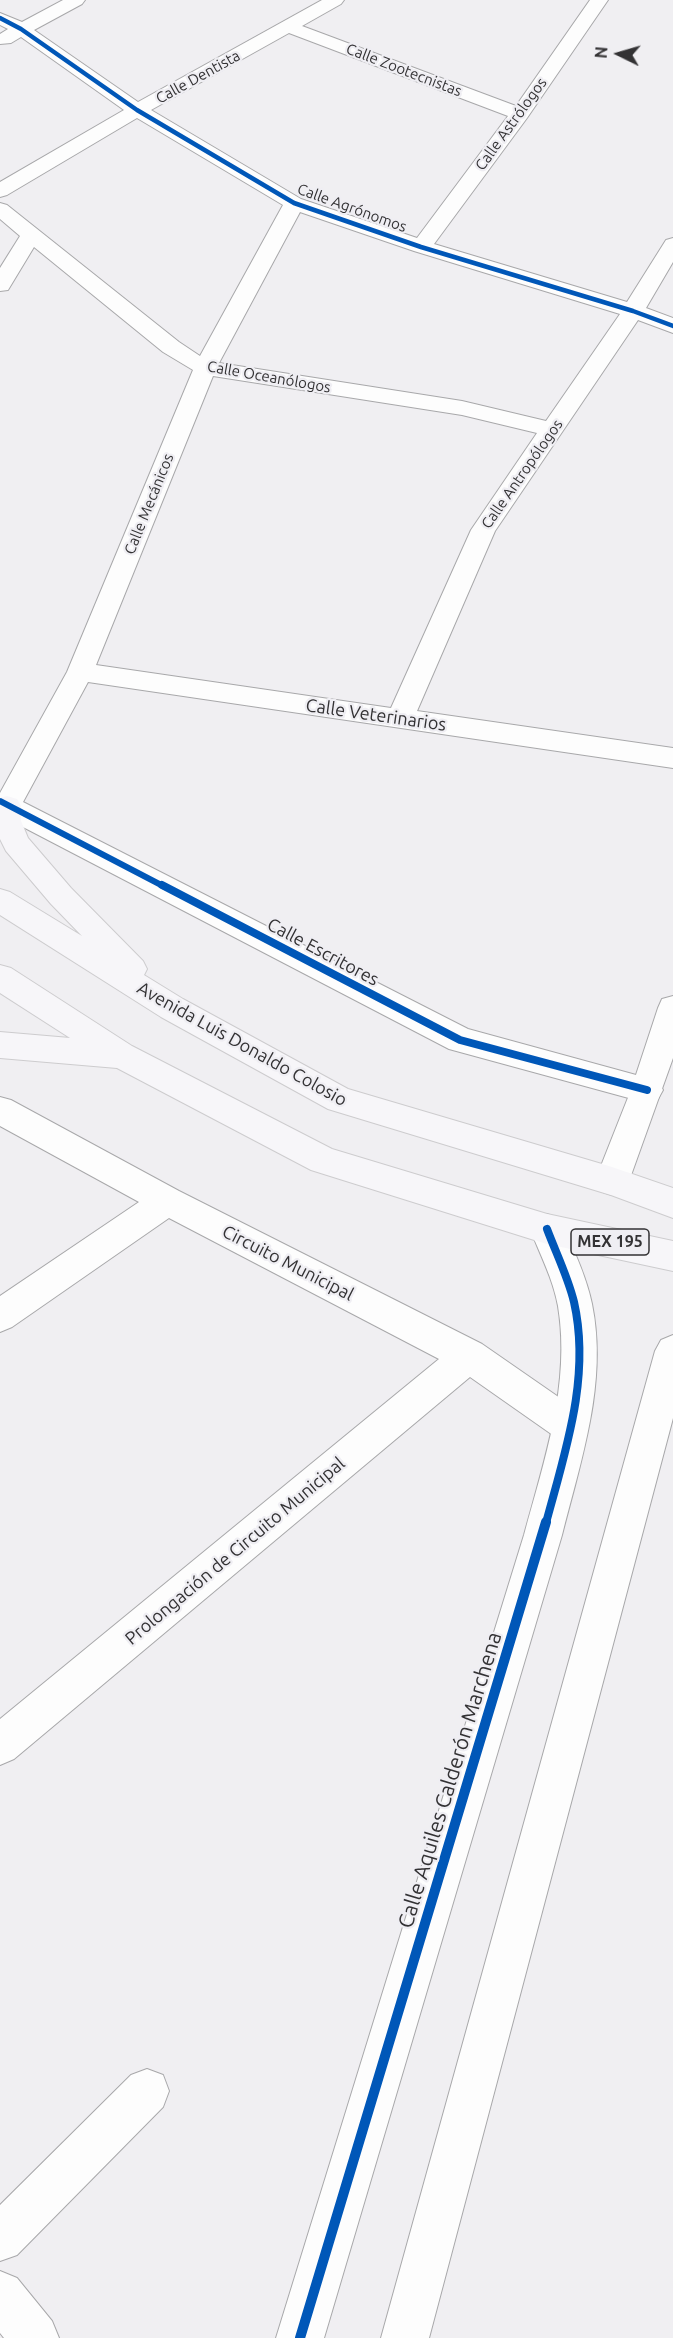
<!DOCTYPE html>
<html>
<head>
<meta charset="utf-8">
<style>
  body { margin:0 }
  #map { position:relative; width:673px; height:2338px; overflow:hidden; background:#f0eff2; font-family:Ubuntu,sans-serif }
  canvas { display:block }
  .north { position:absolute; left:589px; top:24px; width:60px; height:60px; -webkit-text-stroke:4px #efeef3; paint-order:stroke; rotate:275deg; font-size:16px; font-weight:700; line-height:24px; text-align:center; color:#333234 }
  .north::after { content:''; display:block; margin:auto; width:21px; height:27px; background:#333234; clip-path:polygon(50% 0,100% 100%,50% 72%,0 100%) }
</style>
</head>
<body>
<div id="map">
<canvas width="673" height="2338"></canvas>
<div class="north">N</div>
</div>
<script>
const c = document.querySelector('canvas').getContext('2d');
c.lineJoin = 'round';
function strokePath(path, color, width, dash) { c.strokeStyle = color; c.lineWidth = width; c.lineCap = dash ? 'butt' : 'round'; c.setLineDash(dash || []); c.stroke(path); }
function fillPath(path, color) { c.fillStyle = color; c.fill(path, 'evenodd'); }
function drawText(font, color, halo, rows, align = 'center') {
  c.font = font + ' Ubuntu,sans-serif'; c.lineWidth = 4.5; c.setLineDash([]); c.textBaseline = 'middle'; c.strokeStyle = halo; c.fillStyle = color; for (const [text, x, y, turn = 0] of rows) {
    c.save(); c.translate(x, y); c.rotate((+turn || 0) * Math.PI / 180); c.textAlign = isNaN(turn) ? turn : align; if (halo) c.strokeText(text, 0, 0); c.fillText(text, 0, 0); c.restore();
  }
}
const minor = new Path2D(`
  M63,0H85L82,4L34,30L138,102L322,0H344L341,4L302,26L516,106L590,0H608L527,118L434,244L627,302L666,240L673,238V262L646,308L673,318V333L638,320L495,531L417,711L673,748V768L88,682L23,802L468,1029L658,1081L663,1090L658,1099L647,1103L449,1049L0,815V793L67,672L193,370L163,352L34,247L8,290L0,291V268L20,236L0,219V203L7,205L179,342L200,356L283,205L137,118L7,195L0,197V182L124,110L21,37L11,43L0,44V34L8,29L0,25V13L22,22ZM289,33L508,116L417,238L301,199L151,110ZM300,212L414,251L620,314L546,421L462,401L219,363ZM213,376L462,415L537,433L471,530L391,708L96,665Z
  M0,1097L11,1100L179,1191L482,1344L583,1414L588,1426L583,1438L570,1443L557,1438L470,1377L14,1759L0,1765V1719L439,1359L169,1218L12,1327L0,1332V1296L139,1202L0,1126Z
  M147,2069L163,2075L169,2091L163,2107L17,2255L0,2261V2205L131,2075Z
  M0,2271L17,2278L52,2321L59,2338H4L0,2333Z`);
const tertiary = new Path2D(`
  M547,1214L559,1219C572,1245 586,1275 592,1304C608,1382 581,1460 562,1535L324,2338H276L524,1535C544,1461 571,1384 558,1306C553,1279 540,1254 530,1229L535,1219Z
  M673,1335V1418L429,2338H381L655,1351L661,1340Z`);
const secondary = new Path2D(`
  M673,996V1058L629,1181L624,1191L612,1195L600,1191L595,1181L631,1090L658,1008L662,999Z`);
const primary = new Path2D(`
  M7,796L17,799L21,806V821L28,838L71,888L143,961L147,969L144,975L183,999L348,1089L612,1167L673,1188V1218L611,1195L328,1109L161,1017L0,915V889L10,892L82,936L51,904L6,851L0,839V798Z
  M0,965L11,968L132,1046L332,1149L547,1214L673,1241V1271L547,1244L311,1170L117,1068L0,1058V1032L70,1038L0,993Z`);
strokePath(minor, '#a8a8aa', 2);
strokePath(tertiary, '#a8a8aa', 2);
strokePath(secondary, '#a8a8aa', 2);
strokePath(primary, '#cdccce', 2);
fillPath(minor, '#fdfdfd');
fillPath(tertiary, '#fdfdfd');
fillPath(secondary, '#fdfdfd');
fillPath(primary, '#f7f6f9');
strokePath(new Path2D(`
  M0,18L21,29L137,110L294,203L421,247L633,311L673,326`), '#0057b8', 4.5);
strokePath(new Path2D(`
  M0,801L165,887`), '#0057b8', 6);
strokePath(new Path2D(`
  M162,885L460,1040L647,1090
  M546,1523C565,1452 591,1377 574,1302C568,1277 556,1253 547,1229`), '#0057b8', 8);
strokePath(new Path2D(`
  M300,2338L546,1522`), '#0057b8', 10);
drawText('15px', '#333234', '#efeef3', [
  ["Calle Zootecnistas",404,70,21],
  ["Calle Dentista",198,77,-29],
  ["Calle Astrólogos",511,124,-54],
  ["Calle Agrónomos",352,208,20],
  ["Calle Oceanólogos",269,377,10],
  ["Calle Antropólogos",522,474,-55],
  ["Calle Mecánicos",149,504,-68]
]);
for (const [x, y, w] of [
  [610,1242,78]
]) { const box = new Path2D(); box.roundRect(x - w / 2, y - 13, w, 26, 4.5); c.fillStyle = '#efeef3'; c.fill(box); strokePath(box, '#333234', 1.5); }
drawText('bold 16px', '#333234', null, [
  ["MEX 195",610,1242]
]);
drawText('18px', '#333234', '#efeef3', [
  ["Calle Veterinarios",376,715,8],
  ["Calle Escritores",323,952,28],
  ["Avenida Luis Donaldo Colosio",242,1044,29],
  ["Circuito Municipal",288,1263,27],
  ["Prolongación de Circuito Municipal",235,1551,-40]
]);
drawText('21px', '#333234', '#efeef3', [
  ["Calle Aquiles Calderón Marchena",450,1780,-73]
]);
</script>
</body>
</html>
